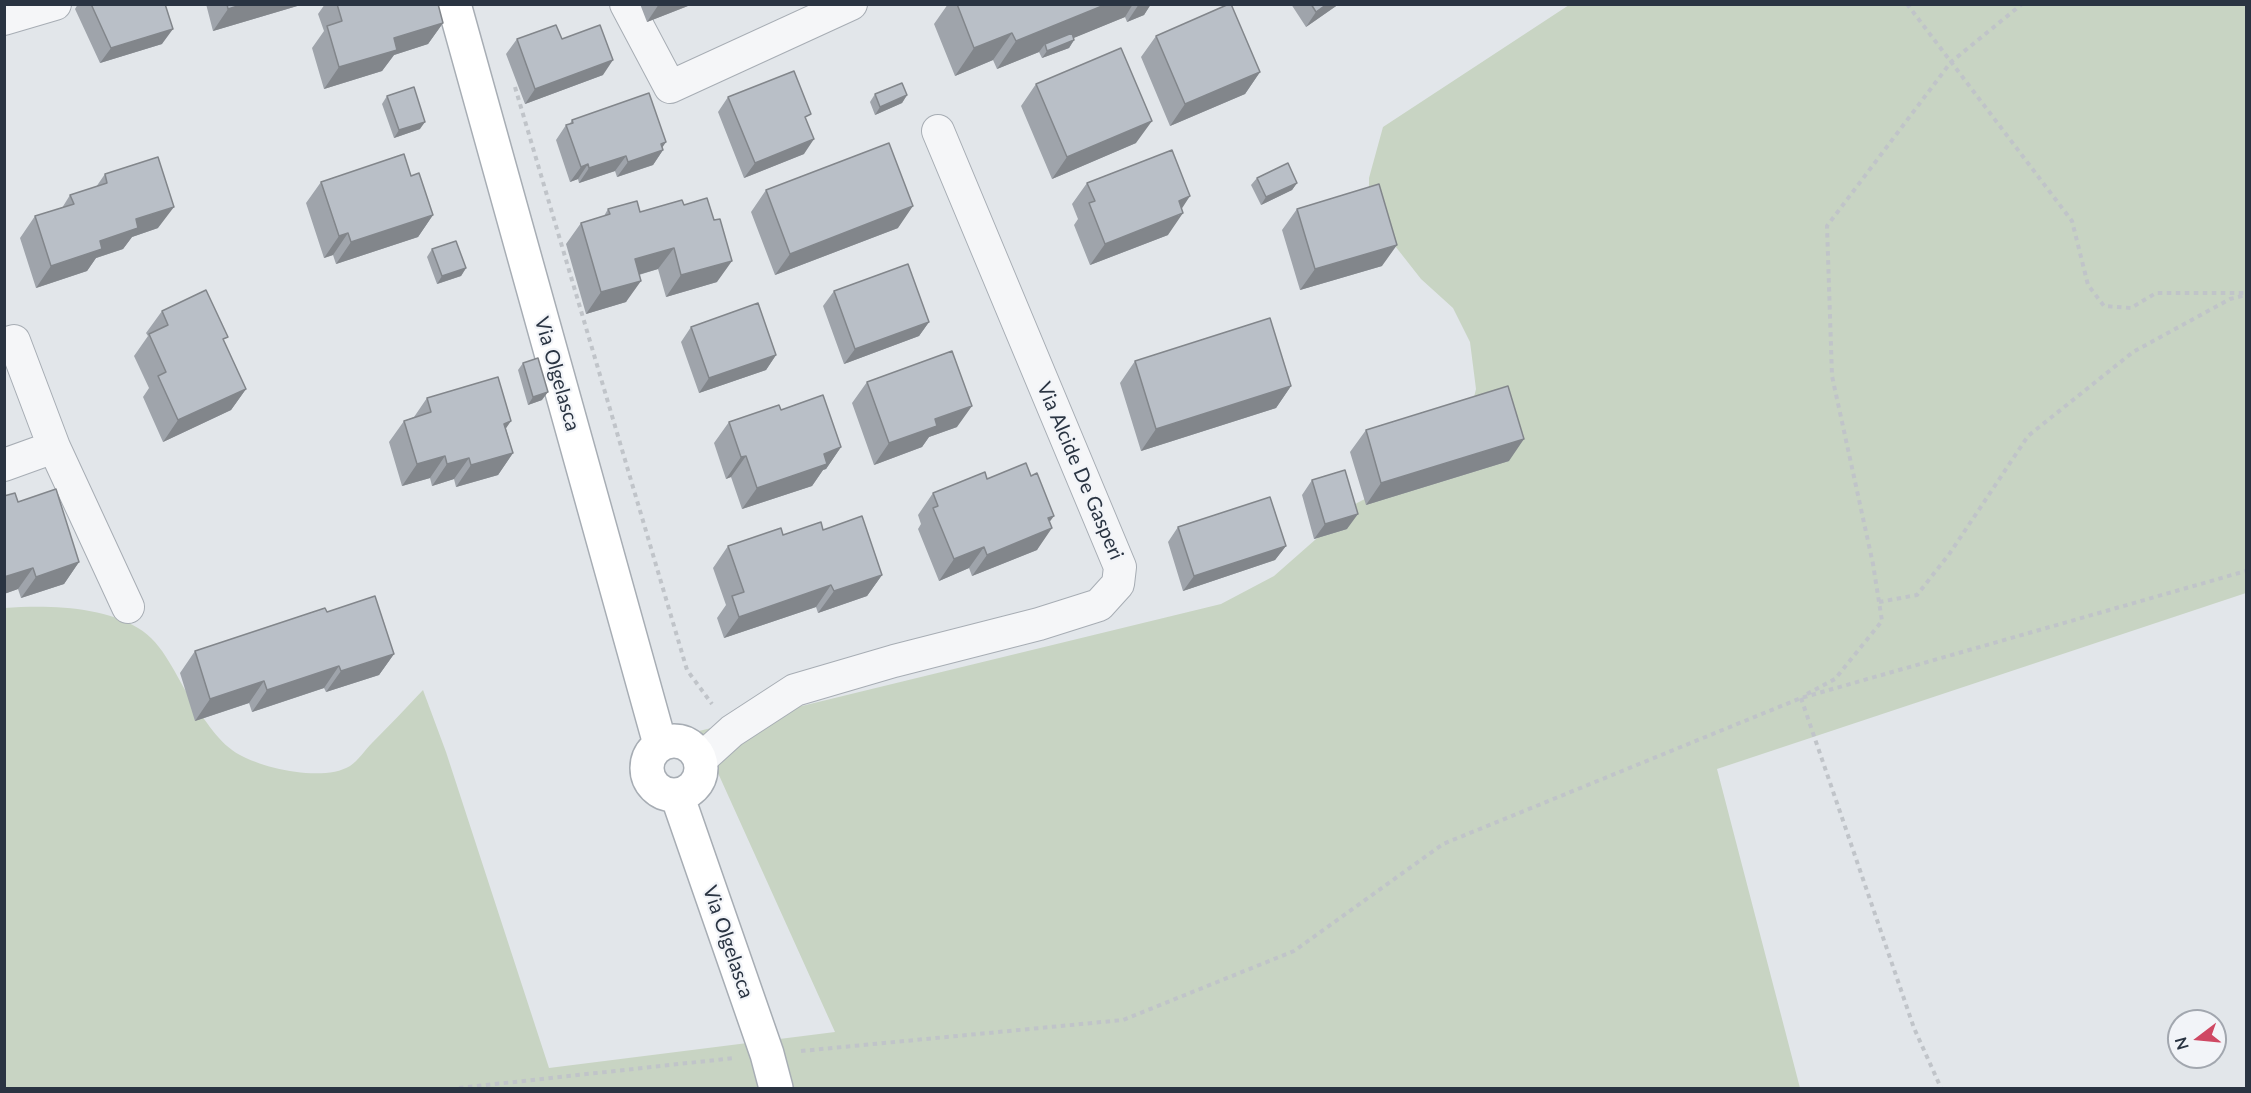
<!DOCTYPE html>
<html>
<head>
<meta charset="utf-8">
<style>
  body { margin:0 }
  #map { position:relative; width:2251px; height:1093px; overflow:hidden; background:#e2e6ea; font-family:Lato,sans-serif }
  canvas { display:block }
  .frame { position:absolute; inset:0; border:6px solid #2a3442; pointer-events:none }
  .north { position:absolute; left:2167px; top:1009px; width:60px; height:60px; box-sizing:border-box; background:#f2f4f8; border:2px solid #a2a7af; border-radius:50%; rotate:254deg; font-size:16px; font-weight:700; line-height:24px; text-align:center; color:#2a3442 }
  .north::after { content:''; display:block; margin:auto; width:21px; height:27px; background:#cf4863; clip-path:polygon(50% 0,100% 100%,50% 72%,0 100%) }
</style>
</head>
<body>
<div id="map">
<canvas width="2251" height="1093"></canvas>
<div class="frame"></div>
<div class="north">N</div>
</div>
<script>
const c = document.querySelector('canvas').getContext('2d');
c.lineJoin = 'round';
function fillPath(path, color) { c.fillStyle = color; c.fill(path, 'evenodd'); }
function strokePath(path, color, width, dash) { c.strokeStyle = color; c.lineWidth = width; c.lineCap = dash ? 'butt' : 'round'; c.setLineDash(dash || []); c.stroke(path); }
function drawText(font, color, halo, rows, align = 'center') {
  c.font = font + ' Lato,sans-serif'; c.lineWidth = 4.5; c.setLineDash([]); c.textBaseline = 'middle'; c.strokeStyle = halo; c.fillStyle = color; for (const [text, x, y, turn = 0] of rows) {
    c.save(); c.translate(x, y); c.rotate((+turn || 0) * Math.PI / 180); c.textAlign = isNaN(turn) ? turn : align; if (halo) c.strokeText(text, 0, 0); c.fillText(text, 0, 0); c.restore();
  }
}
fillPath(new Path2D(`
  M1569,5H2246V593L1717,769L1800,1088H5V608C46,605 102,606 138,628C164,643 176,677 192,701C204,719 220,745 240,755C265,769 324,782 350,766C358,761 365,750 372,743C389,726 406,708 423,690L446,752L549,1068L835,1032L699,731L1221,604L1274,576L1357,503L1408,477L1470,414L1476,389L1470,342L1453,308L1421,279L1388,237L1369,189V178L1383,127Z`), '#c8d4c3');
const street = new Path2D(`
  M626,4L670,87L851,4
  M4,19L55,4
  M4,344L14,341L54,447L128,607
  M4,465L54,447
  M700,760L732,731L795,690L894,661L1039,624L1099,605L1118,584L1120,567L938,131`);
const secondary = new Path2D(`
  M454,4L660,744
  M647 768a27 27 0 1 1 54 0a27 27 0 1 1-54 0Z
  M677,795L767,1054L776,1088`);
strokePath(street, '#a7adb4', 34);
strokePath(secondary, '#a7adb4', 36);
strokePath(new Path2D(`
  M1907,4L2072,221L2088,285L2104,306L2131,308L2156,293H2246
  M515,87L687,670L712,704
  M1879,602L1917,595L1950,553L2028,436L2133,352L2230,299L2246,295
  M1807,694L1835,679L1882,621L1873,564L1832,376L1827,226L1951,62L2022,4
  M1801,698L1914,1028L1941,1088
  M801,1051L1123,1020L1294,951L1443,844L1801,698L2246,571
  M459,1088L734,1058`), '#c0c4c9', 4, [4.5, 4.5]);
strokePath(street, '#f5f6f8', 32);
strokePath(secondary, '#fff', 33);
fillPath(new Path2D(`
  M78,4H165L162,44L100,63L75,9Z
  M206,4H304L213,31Z
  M325,4H438L443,23L428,44L394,55L382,71L324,89L312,48L324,31L318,14Z
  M640,4H693L647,22Z
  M948,4H1151L1144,15L1127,22L1125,17L1073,38L1074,40L1069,48L1042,58L1039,52L997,69L993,60L955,76L934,24Z
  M1291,4H1339L1306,27Z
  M1156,36L1260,72L1245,94L1170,126L1141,57Z
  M517,39H562L603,75L525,104L506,54Z
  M1036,84L1136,143L1052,179L1021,106Z
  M875,94L907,95L902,103L875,115L870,102Z
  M387,96L420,129L394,138L382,104Z
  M728,97L807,120L804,154L744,178L718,112Z
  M572,120L662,147L663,150L653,165L617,177L615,171L579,183L578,179L570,182L556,140L566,125H569Z
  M105,174L158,228L132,237L123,249L96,258L87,271L36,288L20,238L35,216L62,208L70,195L96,187Z
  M411,176L433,215L418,237L336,264L333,255L324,258L306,203L321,182Z
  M1257,178L1297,183L1292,190L1261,205L1251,185Z
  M1087,183L1168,235L1090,265L1074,225L1078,219L1072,204Z
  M766,190L898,228L775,275L751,212Z
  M684,205L714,220L717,282L666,297L658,269L639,275L626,302L586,314L566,244L581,223L604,216L608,209L640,212Z
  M1297,209L1382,266L1300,290L1282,230Z
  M432,249L466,268L461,276L437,284L427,257Z
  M834,291L929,322L919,336L844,364L823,306Z
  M162,311L224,342L246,389L231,410L163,442L143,397L149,388L134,356L148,336L146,333Z
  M691,327L776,355L766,370L699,393L681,342Z
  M1135,361L1291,386L1276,408L1141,451L1120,383Z
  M523,363L542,400L528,405L518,370Z
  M867,382L957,427L929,437L922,447L874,465L852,403Z
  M427,398L506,429L513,453L498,475L456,487L454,479L432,486L430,478L402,486L389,442L404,421L414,417Z
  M781,410L841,447L826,469L823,470L812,486L742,509L731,477L726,479L714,443L729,422Z
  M1366,430L1509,461L1366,505L1350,452Z
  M987,479L1050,522L1037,550L972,576L969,568L939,581L918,529L921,524L918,515L933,493Z
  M1312,480L1347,529L1314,539L1302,495Z
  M4,496L18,502L79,562L64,584L21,598L18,589L4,594Z
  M1178,527L1286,546L1275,560L1183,591L1168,542Z
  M823,530L882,575L867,596L818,613L816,607L724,638L717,618L726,605L713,568L728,546L783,535Z
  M327,612L394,654L379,675L326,692L324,688L252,712L249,703L195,721L180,673L195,651Z`), '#9fa4ab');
fillPath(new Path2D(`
  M244,4H304L213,31L228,9Z
  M659,4H693L647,22Z
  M1107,4H1133L1125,17L1047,49L1045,44L1039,52L997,69L1016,41Z
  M1139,4H1151L1144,15L1127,22Z
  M1327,4H1339L1306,27L1316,12Z
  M443,23L428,44L394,55L382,71L324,89L339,67L394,38Z
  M173,29L162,44L100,63L111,48Z
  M1012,33L993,60L955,76L974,48Z
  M1074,40L1069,48L1042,58L1047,51Z
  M613,60L603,75L525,104L535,89Z
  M1260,72L1245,94L1170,126L1185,104Z
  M907,95L902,103L875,115L880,107Z
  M1152,121L1136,143L1052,179L1067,157Z
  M425,122L420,129L394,138L399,130Z
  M814,139L804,154L744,178L755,163Z
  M666,142L660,151L663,150L653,165L617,177L628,162Z
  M626,156L615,171L579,183L589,168Z
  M588,164L578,179L570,182L581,167Z
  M1297,183L1292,190L1261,205L1266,197Z
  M1190,196L1177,216L1183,213L1168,235L1090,265L1105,244L1179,201Z
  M913,206L898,228L775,275L790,254Z
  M174,207L158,228L132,237L123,249L96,258L87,271L36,288L51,266L100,241L136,219Z
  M433,215L418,237L336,264L351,242Z
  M348,233L333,255L324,258L339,236Z
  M1397,245L1382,266L1300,290L1315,269Z
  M674,248L658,269L620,280L635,259Z
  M732,261L717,282L666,297L681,275Z
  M466,268L461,276L437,284L442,276Z
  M641,281L626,302L586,314L601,292Z
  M929,322L919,336L844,364L855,349Z
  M776,355L766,370L699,393L709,378Z
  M1291,386L1276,408L1141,451L1156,429Z
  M246,389L231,410L163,442L178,420Z
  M548,392L542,400L528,405L533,397Z
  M972,406L957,427L929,437L922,447L874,465L889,443L935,419Z
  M511,421L496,443L504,424Z
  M1524,439L1509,461L1366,505L1381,483Z
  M841,447L826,469L823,470L812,486L742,509L757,488L824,454Z
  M513,453L498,475L456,487L471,465Z
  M445,456L430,478L402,486L417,464Z
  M746,456L731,477L726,479L741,457Z
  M469,458L454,479L432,486L447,464Z
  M1358,514L1347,529L1314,539L1325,524Z
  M1054,516L1042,532L1052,528L1037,550L972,576L987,555L1048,518Z
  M1286,546L1275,560L1183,591L1194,576Z
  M984,547L969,568L939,581L954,559Z
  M79,562L64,584L21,598L36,577Z
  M33,568L18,589L4,594V577Z
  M882,575L867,596L818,613L834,591Z
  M831,585L816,607L724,638L739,617Z
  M394,654L379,675L326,692L341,671Z
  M339,666L324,688L252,712L267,690Z
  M264,681L249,703L195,721L210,699Z`), '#82868b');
const building = new Path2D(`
  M91,4H165L173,29L111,48Z
  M227,4H244L228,9Z
  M337,4H438L443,23L394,38L397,50L339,67L327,26L342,21Z
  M957,4H1107L1016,41L1012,33L974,48Z
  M1229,4H1231L1260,72L1185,104L1156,36Z
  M1311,4H1327L1316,12Z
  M556,25L562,39L600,25L613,60L535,89L517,39Z
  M1072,33L1074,40L1047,51L1045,44Z
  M1121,48L1152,121L1067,157L1036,84Z
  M794,71L811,114L805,117L814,139L755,163L728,97Z
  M902,83L907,95L880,107L875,94Z
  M414,87L425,122L399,130L387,96Z
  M649,93L666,142L661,144L663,150L628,162L626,156L589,168L588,164L581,167L566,125L573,123L572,120Z
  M889,143L913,206L790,254L766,190Z
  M1172,150L1190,196L1179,201L1183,213L1105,244L1089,203L1095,201L1087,183Z
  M404,154L411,176L419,173L433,215L351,242L348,233L339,236L321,182Z
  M158,157L174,207L136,219L138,228L100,241L102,249L51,266L35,216L74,204L70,195L107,183L105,174Z
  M1288,163L1297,183L1266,197L1257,178Z
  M1379,184L1397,245L1315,269L1297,209Z
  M707,198L714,220L720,219L732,261L681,275L674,248L635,259L641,281L601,292L581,223L610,214L608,209L637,201L640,212L682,200L684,205Z
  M456,241L466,268L442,276L432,249Z
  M908,264L929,322L855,349L834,291Z
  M206,290L228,337L223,339L246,389L178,420L158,376L166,372L149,334L168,325L162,311Z
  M758,303L776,355L709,378L691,327Z
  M1270,318L1291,386L1156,429L1135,361Z
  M952,351L972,406L935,419L937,426L889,443L867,382Z
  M538,358L548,392L533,397L523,363Z
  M498,377L511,421L504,424L513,453L471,465L469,458L447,464L445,456L417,464L404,421L431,412L427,398Z
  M1508,386L1524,439L1381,483L1366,430Z
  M823,395L841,447L824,454L827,464L757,488L746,456L741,457L729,422L779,405L781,410Z
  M1026,463L1031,476L1037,473L1054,516L1048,518L1052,528L987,555L984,547L954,559L933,508L938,506L933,493L985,472L987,479Z
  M1345,470L1358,514L1325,524L1312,480Z
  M56,489L79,562L36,577L33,568L4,577V496L15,493L18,502Z
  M1270,497L1286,546L1194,576L1178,527Z
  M862,516L882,575L834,591L831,585L739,617L732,596L744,592L728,546L781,528L783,535L821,522L823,530Z
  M375,596L394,654L341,671L339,666L267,690L264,681L210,699L195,651L325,608L327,612Z`);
fillPath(building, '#b9bfc7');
strokePath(building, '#82868b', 1.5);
drawText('20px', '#2a3442', '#f2f4f8', [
  ["Via Olgelasca",557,374,74],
  ["Via Alcide De Gasperi",1080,471,67],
  ["Via Olgelasca",728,942,71]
]);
</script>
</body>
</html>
